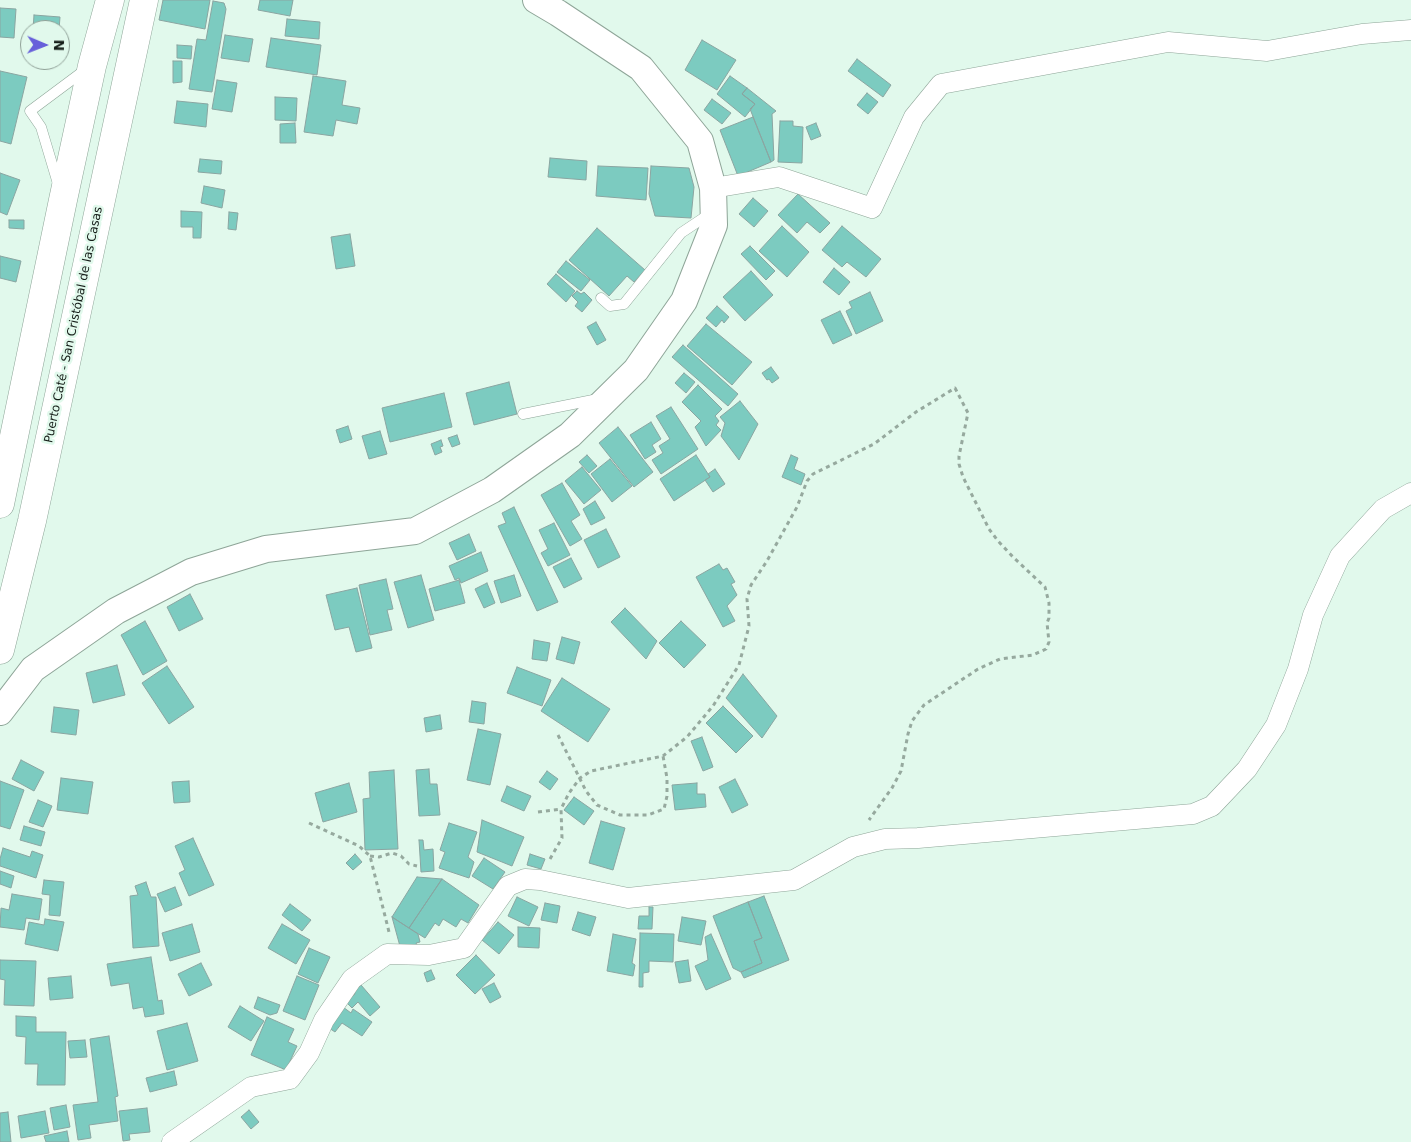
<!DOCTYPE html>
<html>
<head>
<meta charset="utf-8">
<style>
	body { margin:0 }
	#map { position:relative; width:1411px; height:1142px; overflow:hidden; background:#e1f9ec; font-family:"DejaVu Sans",sans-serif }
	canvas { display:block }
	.north { position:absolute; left:20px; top:20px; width:50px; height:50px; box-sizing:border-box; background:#e1f9ec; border:1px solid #90a198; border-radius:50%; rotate:91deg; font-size:14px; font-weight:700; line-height:20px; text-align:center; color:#161e19 }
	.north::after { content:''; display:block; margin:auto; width:18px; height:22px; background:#6760da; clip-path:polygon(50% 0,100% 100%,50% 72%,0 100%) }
</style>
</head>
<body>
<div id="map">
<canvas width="1411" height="1142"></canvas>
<div class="north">N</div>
</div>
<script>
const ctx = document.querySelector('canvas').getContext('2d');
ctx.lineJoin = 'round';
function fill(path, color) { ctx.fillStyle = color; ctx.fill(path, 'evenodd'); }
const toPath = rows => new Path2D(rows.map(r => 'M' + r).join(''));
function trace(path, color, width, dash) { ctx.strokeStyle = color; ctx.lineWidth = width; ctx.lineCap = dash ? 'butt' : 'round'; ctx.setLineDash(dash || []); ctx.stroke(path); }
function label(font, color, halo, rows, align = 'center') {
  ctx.font = font + ' "DejaVu Sans",sans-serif'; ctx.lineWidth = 5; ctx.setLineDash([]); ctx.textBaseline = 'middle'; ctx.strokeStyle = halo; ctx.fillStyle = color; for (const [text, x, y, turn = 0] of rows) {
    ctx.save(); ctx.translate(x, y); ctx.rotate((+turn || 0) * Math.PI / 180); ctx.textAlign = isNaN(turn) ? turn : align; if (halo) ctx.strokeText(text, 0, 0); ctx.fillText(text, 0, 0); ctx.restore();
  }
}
const building = toPath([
	[163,0,210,0,205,29,159,20,163,0],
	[260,0,293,0,290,16,258,10,260,0],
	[213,1,224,3,226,9,212,92,189,89,197,39,206,40,213,1],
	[0,8,16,9,14,38,0,37,0,8],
	[34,15,60,17,59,30,33,30,34,15],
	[287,19,320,22,319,39,285,36,287,19],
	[225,35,253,39,249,62,221,58,225,35],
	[271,38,321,45,317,75,266,67,271,38],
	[702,40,736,60,717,90,685,70,702,40],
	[177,45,192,46,191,59,177,58,177,45],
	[857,59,891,85,883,97,848,71,857,59],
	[173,61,182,61,182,82,173,83,173,61],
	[0,71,27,77,11,144,0,141,0,71],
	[313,76,346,81,342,105,360,108,357,124,336,120,333,136,304,132,313,76],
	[730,76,747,88,742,94,755,104,745,117,717,94,730,76],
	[217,80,237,83,232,112,212,109,217,80],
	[747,88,776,111,772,114,774,160,771,162,750,109,755,104,742,94,747,88],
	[867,93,878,102,868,114,857,105,867,93],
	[275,97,297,98,296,121,275,120,275,97],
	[712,99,731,113,722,124,704,110,712,99],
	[177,101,208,104,206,127,174,123,177,101],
	[753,117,771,162,738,176,720,130,753,117],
	[780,121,793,121,793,126,803,127,802,163,778,162,780,121],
	[295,123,296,143,280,143,280,124,295,123],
	[816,123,821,136,811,140,806,127,816,123],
	[550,158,587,161,586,180,548,177,550,158],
	[200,159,222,161,221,174,198,172,200,159],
	[598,166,648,168,646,200,596,196,598,166],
	[651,166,689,168,694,187,691,218,655,216,649,194,651,166],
	[0,173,20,180,7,215,0,212,0,173],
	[204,186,225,190,222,208,201,203,204,186],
	[798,194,830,223,820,233,807,222,797,233,778,215,798,194],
	[753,198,768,211,754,227,739,214,753,198],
	[181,211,202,212,201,238,193,238,193,227,181,227,181,211],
	[229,212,238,213,236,230,228,229,229,212],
	[9,220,24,220,24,229,9,228,9,220],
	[782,226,809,252,787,277,759,251,782,226],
	[842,226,881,259,866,277,847,262,842,267,822,250,842,226],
	[597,228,645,270,634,282,627,276,609,296,569,260,597,228],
	[350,234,355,266,336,269,331,237,350,234],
	[750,246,775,271,766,280,741,254,750,246],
	[0,256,21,261,16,282,0,278,0,256],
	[566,261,590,280,581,291,557,272,566,261],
	[834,268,850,282,839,295,823,282,834,268],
	[751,271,773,295,745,321,723,297,751,271],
	[556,274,575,291,566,302,547,284,556,274],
	[577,291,581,294,584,292,592,300,582,312,575,306,578,302,572,296,577,291],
	[870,292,883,321,856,334,846,311,852,308,849,302,870,292],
	[717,306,729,317,724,323,722,320,716,327,706,318,717,306],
	[840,311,852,335,833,344,821,320,840,311],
	[596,322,606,340,597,345,587,327,596,322],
	[706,324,752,362,732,385,687,346,706,324],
	[683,345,738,394,728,406,672,357,683,345],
	[771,367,779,378,772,383,769,379,767,380,762,373,771,367],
	[684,373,695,382,686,393,675,383,684,373],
	[509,382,517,414,474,425,466,393,509,382],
	[698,385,722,409,715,416,719,421,716,425,721,430,706,446,695,427,701,421,682,402,698,385],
	[444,393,452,427,390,442,382,408,444,393],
	[740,401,758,424,739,460,721,436,725,423,720,417,740,401],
	[671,407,698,449,661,474,652,460,663,453,659,446,670,439,656,416,671,407],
	[651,422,661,439,652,445,656,452,645,459,630,435,651,422],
	[348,426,352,439,340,443,336,430,348,426],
	[618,427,653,472,634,487,599,443,618,427],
	[380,431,387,454,369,459,362,436,380,431],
	[457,435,460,444,452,447,448,438,457,435],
	[441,440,443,446,440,447,442,452,435,455,431,444,441,440],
	[587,455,597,466,589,473,579,462,587,455],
	[696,455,710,477,674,501,660,479,696,455],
	[791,455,798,458,794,469,805,474,801,485,782,477,791,455],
	[610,459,632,486,612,502,591,474,610,459],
	[582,467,601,490,584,504,565,481,582,467],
	[715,469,725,484,713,492,705,480,710,477,708,474,715,469],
	[562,483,580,515,571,521,582,539,570,546,541,495,562,483],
	[595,501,605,518,591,525,583,509,595,501],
	[514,507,558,602,537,611,498,526,506,523,502,513,514,507],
	[554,523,570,555,548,566,541,553,548,549,539,530,554,523],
	[606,529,620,557,598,568,584,540,606,529],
	[469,534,476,551,457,560,449,543,469,534],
	[481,552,488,571,461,583,459,578,455,580,449,566,481,552],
	[571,558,582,579,564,588,553,567,571,558],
	[719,564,723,570,727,568,735,582,731,584,737,595,727,606,735,621,723,627,696,577,719,564],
	[421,575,434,620,408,628,394,582,421,575],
	[514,575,521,596,501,603,494,581,514,575],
	[386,579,393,609,387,610,392,630,370,635,359,585,386,579],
	[459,580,465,603,435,611,429,589,459,580],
	[487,583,495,603,484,608,475,589,487,583],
	[357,588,372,648,356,652,349,627,335,630,326,595,357,588],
	[190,594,203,619,179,631,167,607,190,594],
	[625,608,657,641,646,659,611,622,625,608],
	[145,621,167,661,143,675,121,635,145,621],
	[681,621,706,645,684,668,659,643,681,621],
	[562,637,580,642,574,664,556,659,562,637],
	[534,640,550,643,547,661,532,659,534,640],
	[117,665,125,695,93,703,86,673,117,665],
	[167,666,194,707,169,724,142,683,167,666],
	[517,667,551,680,542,706,507,693,517,667],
	[743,674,777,716,762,738,726,698,743,674],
	[562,678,610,709,588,742,541,711,562,678],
	[472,701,486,703,484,724,469,722,472,701],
	[723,706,753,736,736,753,706,723,723,706],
	[54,707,79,710,76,735,51,732,54,707],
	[440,715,442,729,426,732,424,718,440,715],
	[478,729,501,734,490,785,467,780,478,729],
	[702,737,713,767,703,771,691,741,702,737],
	[21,760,44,772,34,791,12,779,21,760],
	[429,769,430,784,437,784,440,815,419,816,416,770,429,769],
	[394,770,398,849,365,850,363,799,370,798,369,772,394,770],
	[547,771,558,779,550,790,539,782,547,771],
	[61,778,93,782,88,814,57,810,61,778],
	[735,779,748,805,732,813,719,787,735,779],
	[0,781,24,790,10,829,0,826,0,781],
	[189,781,190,802,174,803,172,782,189,781],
	[349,783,357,812,323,822,315,793,349,783],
	[697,783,697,794,705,794,706,807,675,810,672,785,697,783],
	[507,786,531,796,524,811,501,801,507,786],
	[574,797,594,811,584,825,564,810,574,797],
	[38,800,52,806,43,827,29,822,38,800],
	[482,820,524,837,512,866,477,852,482,820],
	[601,821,625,828,613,870,589,863,601,821],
	[449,823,477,832,468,857,474,862,469,878,439,868,445,852,440,850,449,823],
	[24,826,45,832,41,846,20,840,24,826],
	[193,838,214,885,189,896,179,873,185,870,175,846,193,838],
	[419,840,423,840,424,850,433,849,434,871,421,872,419,840],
	[3,848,30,857,32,851,43,855,36,878,0,866,0,859,3,848],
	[355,854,362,862,353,870,346,863,355,854],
	[530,854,545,859,541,869,527,865,530,854],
	[484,858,505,872,493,889,472,876,484,858],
	[0,871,14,876,11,888,0,884,0,871],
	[417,877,442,879,409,928,392,917,417,877],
	[442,879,479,905,468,923,461,919,456,927,443,919,439,926,435,923,425,938,409,928,442,879],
	[44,880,64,882,60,916,49,915,50,895,42,894,44,880],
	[146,882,151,897,156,897,159,946,133,948,130,896,138,895,135,886,146,882],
	[175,887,182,905,165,912,157,894,175,887],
	[12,894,42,899,39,920,26,918,24,930,0,927,1,908,9,910,12,894],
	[764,896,789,960,744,978,741,972,762,963,754,941,762,938,748,902,764,896],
	[517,897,538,907,529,926,508,916,517,897],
	[748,902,762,938,754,941,762,963,741,972,733,968,713,916,748,902],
	[545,903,560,906,557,923,541,920,545,903],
	[290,904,311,920,302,931,282,915,290,904],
	[649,907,653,907,652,929,638,929,639,916,649,916,649,907],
	[578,912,596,917,590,936,572,930,578,912],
	[392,917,418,934,420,942,416,943,417,945,401,950,392,917],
	[682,917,706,921,701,945,678,941,682,917],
	[45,919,64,922,58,951,25,944,29,922,44,925,45,919],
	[498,922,514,935,499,954,482,940,498,922],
	[192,924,200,952,170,961,162,933,192,924],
	[282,924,310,940,296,964,268,948,282,924],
	[518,927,540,928,539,948,518,947,518,927],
	[640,933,674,934,673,962,649,961,649,972,643,973,643,987,639,987,640,933],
	[613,934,636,939,632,963,635,965,633,976,607,971,613,934],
	[711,934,731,979,706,990,695,966,708,960,705,937,711,934],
	[309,948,330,957,318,983,298,974,309,948],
	[476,955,495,975,475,994,456,975,476,955],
	[151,957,158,1001,162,1000,164,1014,145,1017,143,1007,133,1009,129,983,111,986,107,964,151,957],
	[0,960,36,961,34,1006,4,1005,5,980,0,979,0,960],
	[688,960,691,981,679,983,675,962,688,960],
	[201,963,212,985,189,996,178,974,201,963],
	[431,970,435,979,427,982,424,973,431,970],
	[71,976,73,998,50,1000,48,978,71,976],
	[297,976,319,985,305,1020,283,1011,297,976],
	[494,983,501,997,490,1003,482,989,494,983],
	[361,985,380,1007,370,1016,358,1002,352,1008,346,1002,355,994,354,991,361,985],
	[258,997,280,1005,277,1013,270,1015,254,1008,258,997],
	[240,1006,264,1021,251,1041,228,1027,240,1006],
	[343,1007,351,1013,353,1009,372,1022,362,1036,342,1023,335,1032,329,1028,343,1007],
	[16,1016,36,1017,36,1032,66,1032,65,1085,37,1085,38,1064,25,1064,26,1037,16,1036,16,1016],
	[267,1017,294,1029,288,1042,297,1046,286,1070,251,1055,267,1017],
	[187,1023,198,1061,167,1070,157,1031,187,1023],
	[109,1036,118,1096,115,1097,118,1121,89,1125,91,1138,78,1140,73,1105,98,1102,90,1039,109,1036],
	[85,1040,87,1057,70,1058,68,1041,85,1040],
	[174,1071,177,1085,150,1092,146,1078,174,1071],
	[66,1105,70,1127,54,1130,50,1108,66,1105],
	[147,1108,150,1132,129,1134,130,1140,123,1141,119,1111,147,1108],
	[249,1110,259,1122,251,1129,241,1117,249,1110],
	[45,1111,49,1133,21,1138,18,1116,45,1111],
	[8,1112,11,1142,0,1142,0,1113,8,1112],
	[67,1131,69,1142,46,1142,44,1136,67,1131]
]);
fill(building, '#7ccbc0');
trace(building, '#8aa5a1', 1);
const service = toPath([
	[59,187,41,127,30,111,85,70],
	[601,298,610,306,624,304,681,233,711,213],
	[523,414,598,399]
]);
const minor = toPath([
	[713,188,779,177,872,208,914,117,941,84,1168,42,1267,51,1362,34,1411,30],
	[172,1142,251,1087,290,1079,309,1053,324,1020,352,979,387,954,429,955,464,948,508,886,525,879,540,880,628,898,794,880,853,847,885,839,918,838,1193,814,1212,806,1247,769,1276,725,1298,669,1313,615,1340,556,1383,509,1411,493]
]);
const tertiary = toPath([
	[0,712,33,669,116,611,191,572,266,549,415,531,492,490,570,435,636,370,684,301,714,225,713,188,700,141,641,68,558,13,536,0]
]);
const secondary = toPath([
	[0,504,63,200,92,66,110,0],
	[0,650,32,521,144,0]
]);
trace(service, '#8ea598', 11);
trace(minor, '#8ea598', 21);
trace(tertiary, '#8ea598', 28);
trace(secondary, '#8ea598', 29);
trace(toPath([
	[558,735,586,791,597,805,620,815,648,815,664,809,667,796,667,778,663,756],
	[538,812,561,809],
	[309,823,359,846,370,856,389,932],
	[370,856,379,857,392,853,401,856,409,864,417,866],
	[550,859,562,838,561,809,569,793,580,778,591,771,663,756,687,737,713,706,739,665,749,626,747,599,751,585,767,561,797,507,807,481,813,474,874,444,916,412,955,388,968,413,959,456,959,464,963,477,989,529,998,541,1014,558,1045,587,1049,603,1049,618,1047,623,1049,642,1046,649,1033,655,1000,659,978,669,924,705,912,721,908,734,901,771,892,788,869,820]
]), '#96a99e', 3, [4, 4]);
trace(service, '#fff', 10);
trace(minor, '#fff', 20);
trace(tertiary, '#fff', 26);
trace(secondary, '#fff', 28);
label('12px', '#161e19', '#e1f9ec', [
	["Puerto Caté - San Cristóbal de las Casas",74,325,-78]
]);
</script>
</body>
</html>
